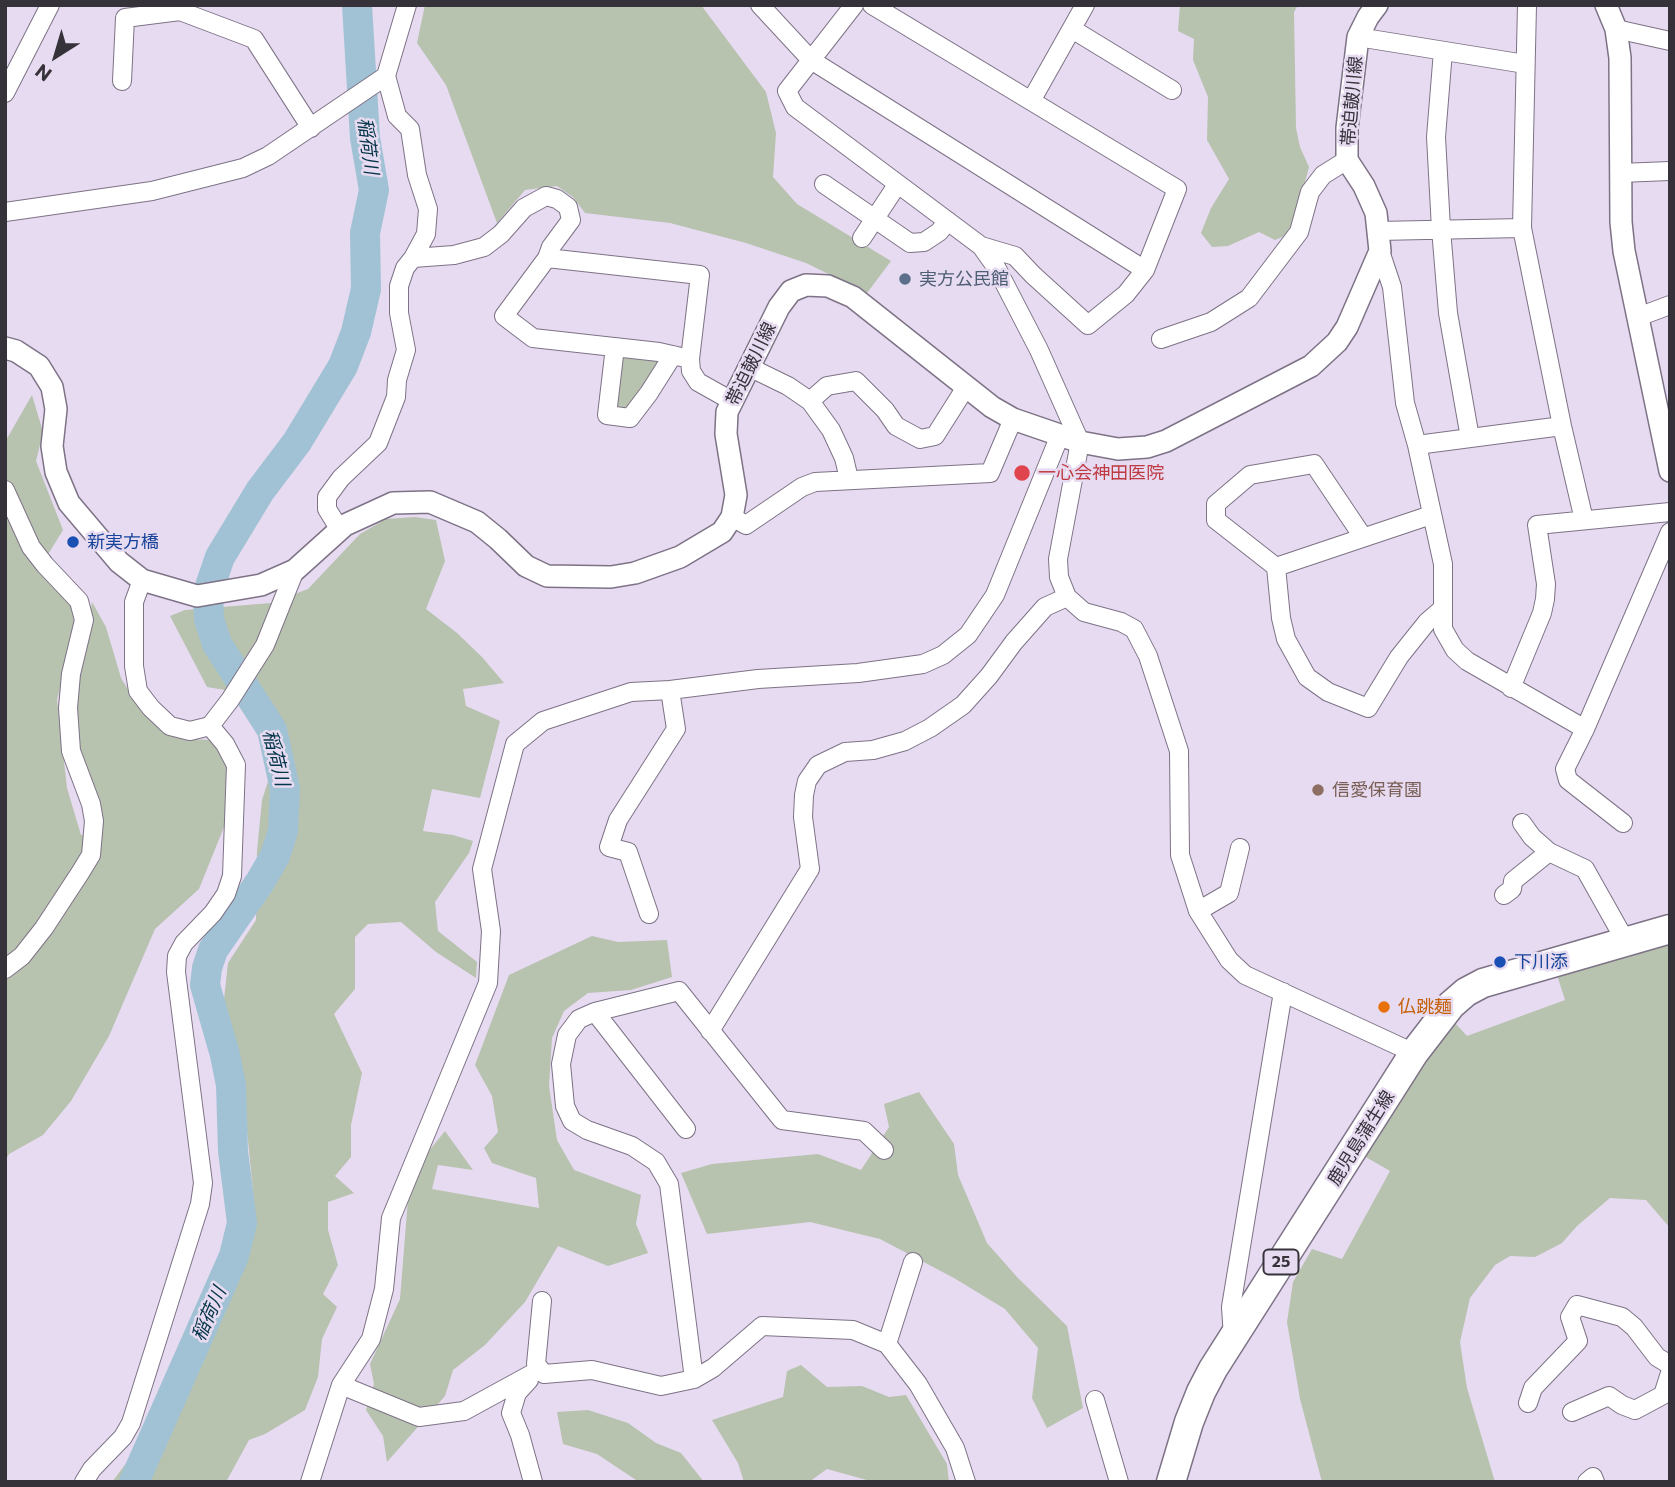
<!DOCTYPE html>
<html>
<head>
<meta charset="utf-8">
<style>
	body { margin:0 }
	#map { position:relative; width:1675px; height:1487px; overflow:hidden; background:#e7dbf1; font-family:Commissioner,sans-serif }
	canvas { display:block }
	.frame { position:absolute; inset:0; border:7px solid #36323a; pointer-events:none }
	.north { position:absolute; left:21px; top:21px; width:70px; height:70px; -webkit-text-stroke:5px #e7dbf1; paint-order:stroke; rotate:217deg; font-size:19px; font-weight:700; line-height:28px; text-align:center; color:#36323a }
	.north::after { content:''; display:block; margin:auto; width:24px; height:32px; background:#36323a; clip-path:polygon(50% 0,100% 100%,50% 72%,0 100%) }
</style>
</head>
<body>
<div id="map">
<canvas width="1675" height="1487"></canvas>
<div class="frame"></div>
<div class="north">N</div>
</div>
<script>
const ctx = document.querySelector('canvas').getContext('2d');
ctx.lineJoin = 'round';
function fill(path, color) { ctx.fillStyle = color; ctx.fill(path, 'evenodd'); }
const toPath = rows => new Path2D(rows.map(r => 'M' + r).join(''));
function trace(path, color, width, dash) { ctx.strokeStyle = color; ctx.lineWidth = width; ctx.lineCap = dash ? 'butt' : 'round'; ctx.setLineDash(dash || []); ctx.stroke(path); }
function label(font, color, halo, rows, align = 'center') {
  ctx.font = font + ' Commissioner,"Noto Sans JP",sans-serif'; ctx.lineWidth = 5; ctx.setLineDash([]); ctx.textBaseline = 'middle'; ctx.strokeStyle = halo; ctx.fillStyle = color; for (const [text, x, y, turn = 0] of rows) {
    ctx.save(); ctx.translate(x, y); ctx.rotate((+turn || 0) * Math.PI / 180); ctx.textAlign = isNaN(turn) ? turn : align; if (halo) ctx.strokeText(text, 0, 0); ctx.fillText(text, 0, 0); ctx.restore();
  }
}
fill(toPath([
	[425,5,701,5,766,92,776,133,773,177,797,204,891,261,867,293,806,263,746,243,670,223,585,213,573,197,557,186,525,190,497,223,446,85,417,43],
	[1180,5,1298,5,1294,12,1296,128,1300,147,1309,167,1296,216,1287,235,1275,240,1259,232,1228,246,1212,247,1201,233,1211,208,1229,179,1207,140,1208,97,1193,60,1194,39,1178,31],
	[623,355,656,358,658,368,626,411,618,410,614,405,619,361],
	[32,395,43,432,36,461,63,530,47,556,77,617,57,700,67,788,81,835,95,834,76,742,79,676,88,632,92,602,106,627,121,678,142,712,168,733,189,739,213,740,225,760,231,785,228,817,199,889,155,929,109,1036,71,1101,43,1135,9,1154,5,1161,5,442],
	[415,517,436,520,445,561,426,609,457,633,482,657,504,683,463,689,466,706,500,721,480,798,432,789,423,831,453,835,473,841,469,853,435,902,438,931,477,962,476,978,436,952,401,922,368,924,355,937,355,989,334,1014,362,1073,351,1125,351,1157,335,1176,354,1193,328,1202,328,1230,338,1265,323,1294,337,1307,322,1339,318,1377,305,1410,265,1434,249,1440,226,1482,112,1482,133,1454,221,1312,255,1211,241,1070,224,999,228,963,256,920,257,851,262,800,274,763,257,715,242,700,225,690,207,687,170,616,185,610,271,603,308,589,360,534,386,519],
	[592,936,618,942,667,940,672,977,631,990,588,993,564,1011,552,1038,549,1086,557,1140,574,1170,641,1195,636,1224,648,1253,608,1266,558,1246,525,1302,485,1345,453,1370,445,1396,387,1462,383,1436,366,1410,374,1384,370,1364,400,1299,408,1199,428,1152,445,1131,473,1170,438,1165,432,1189,539,1208,536,1178,492,1163,484,1148,498,1132,492,1096,475,1065,509,975],
	[1670,943,1670,1228,1646,1200,1610,1198,1577,1226,1562,1243,1535,1257,1510,1256,1495,1265,1470,1298,1460,1342,1467,1388,1495,1482,1322,1482,1300,1399,1287,1322,1293,1282,1312,1249,1342,1259,1390,1171,1364,1156,1424,1060,1454,1022,1467,1036,1565,1000,1557,975],
	[919,1092,954,1144,958,1175,987,1243,1017,1277,1067,1326,1083,1408,1047,1428,1032,1398,1038,1348,1005,1309,954,1278,880,1239,810,1222,707,1234,681,1173,712,1164,818,1154,861,1170,889,1127,884,1104],
	[801,1365,827,1387,862,1386,889,1397,906,1395,947,1464,949,1482,874,1482,827,1469,809,1482,744,1482,738,1463,712,1420,783,1397,787,1371],
	[588,1410,628,1423,656,1443,681,1453,704,1482,639,1482,597,1454,563,1444,557,1412]
]), '#b7c2af');
trace(toPath([
	[134,1482,234,1256,242,1223,233,1151,231,1085,225,1055,205,985,207,968,213,950,260,882,275,856,283,831,285,789,272,730,217,644,209,619,208,592,220,557,260,491,297,442,343,366,356,332,366,289,365,233,374,190,365,138,357,5]
]), '#a1c2d4', 30);
const minor = toPath([
	[760,5,811,60,1145,270],
	[854,5,787,91,795,107,981,246,996,267,1039,350,1080,442,1058,559,1059,577,1067,597,1084,612,1121,622,1134,629,1148,656,1179,751,1180,855,1198,911,1229,960,1245,975,1414,1053],
	[872,5,1177,189,1145,270,1126,294,1088,325,1033,275,1015,256,981,246],
	[1527,5,1522,228,1562,426,1584,520],
	[1072,29,1172,90],
	[1616,29,1670,41],
	[1358,37,1525,64],
	[1443,51,1436,137,1441,229,1448,313,1470,438],
	[122,81,125,18,180,11,254,39,311,128],
	[5,93,50,5],
	[1031,101,1085,5],
	[1620,173,1670,171],
	[824,184,910,243,924,242,939,232,948,221],
	[5,212,152,191,243,168,268,156,386,76,407,5],
	[1378,231,1522,228],
	[862,238,897,185],
	[1380,251,1392,287,1405,403,1417,445,1443,564,1443,629,1455,650,1467,661,1585,729],
	[413,258,454,255,484,247,501,234,524,208,546,196,557,199,568,207,571,220,551,247,547,258],
	[1638,317,1670,305],
	[1161,339,1211,322,1249,298,1299,232,1310,192,1323,175,1347,160],
	[615,347,607,415,630,418,649,393,673,355],
	[690,359,659,352,533,338,504,316,547,258,700,275,690,359,691,371,698,382,732,401],
	[749,367,788,386,810,401,831,430,844,458,849,479],
	[810,401,827,386,856,381,885,410,896,426,920,439,935,436,966,387],
	[1417,445,1562,426],
	[5,490,31,547,45,565,79,601,84,620,71,674,68,708,71,751,91,804,94,821,91,855,80,873,44,928,22,956,5,969],
	[1431,515,1276,567,1281,618,1286,639,1307,677,1328,692,1368,708,1399,657,1427,622,1442,609],
	[732,517,746,525,802,487,815,482,990,473,1013,419],
	[340,530,327,509,327,497,341,478,378,443,396,397,397,380,406,350,399,313,399,286,405,268,413,258,426,234,428,209,417,175,410,129,397,116,386,76],
	[1276,567,1216,520,1216,504,1250,475,1314,464,1363,537],
	[142,580,134,602,134,666,138,691,151,708,170,726,190,731,210,726,230,700,265,645,295,570],
	[1511,688,1542,613,1545,599,1546,584,1537,525,1670,512],
	[1522,823,1532,837,1549,852,1585,869,1626,942],
	[1623,823,1568,780,1565,769,1585,729,1670,532],
	[1504,895,1512,889,1513,881,1549,852],
	[1198,911,1229,893,1240,848],
	[649,914,628,852,609,847,618,820,676,729,670,690],
	[595,1012,686,1129],
	[710,1031,810,869,803,817,804,795,807,781,818,765,845,752,873,750,905,741,930,728,963,705,989,676,1014,642,1045,607,1067,597],
	[542,1301,536,1364,544,1374,592,1370,661,1386,694,1379,713,1368,762,1326,853,1330,887,1344,918,1384,955,1448,966,1482],
	[1233,1337,1231,1307,1283,992],
	[887,1344,913,1262],
	[694,1379,669,1184,656,1162,632,1146,587,1130,572,1121,565,1106,561,1064,567,1035,579,1019,595,1012,679,991,782,1120,864,1131,884,1150],
	[529,1380,517,1393,511,1413,520,1435,533,1482],
	[341,1385,419,1417,464,1411,539,1370],
	[1095,1400,1119,1482],
	[1528,1403,1533,1388,1578,1341,1570,1317,1577,1305,1622,1317,1634,1327,1657,1357,1670,1365],
	[1572,1412,1609,1396,1622,1405,1635,1410,1663,1395,1670,1373],
	[84,1482,92,1469,123,1437,131,1423,200,1204,203,1183,176,972,177,956,184,943,213,913,226,894,232,876,236,765,225,744,210,726],
	[310,1482,341,1385,371,1339,384,1289,391,1218,488,983,491,931,482,869,515,744,543,721,631,692,670,690,758,679,858,673,923,664,943,655,968,635,995,595,1060,435],
	[1587,1482,1593,1477,1595,1482]
]);
const tertiary = toPath([
	[1606,5,1616,29,1620,58,1621,222,1624,251,1670,471],
	[5,348,16,351,39,366,52,387,56,409,52,446,56,472,69,503,119,562,142,580,197,596,261,585,295,570,345,525,393,503,430,502,477,522,498,539,526,566,547,576,611,577,635,573,680,557,722,532,732,517,736,495,726,434,727,412,779,307,791,291,806,285,828,286,853,297,992,407,1013,419,1080,442,1118,449,1147,447,1166,441,1311,366,1337,342,1347,327,1380,251,1376,213,1364,186,1347,160,1347,128,1358,37,1368,17,1377,5]
]);
const primary = toPath([
	[1171,1482,1189,1422,1201,1392,1213,1369,1414,1053,1451,1005,1466,992,1483,983,1670,929]
]);
trace(minor, '#7d7286', 20);
trace(tertiary, '#7d7286', 24);
trace(primary, '#7d7286', 31);
trace(minor, '#fff', 18);
trace(tertiary, '#fff', 21);
trace(primary, '#fff', 28);
for (const [x, y, r, color] of [
	[905,279,7,"#5c6f8a"],
	[1022,473,9,"#e0444e"],
	[73,542,7,"#1a4fb4"],
	[1318,790,7,"#8d6e63"],
	[1500,962,7,"#1a4fb4"],
	[1384,1007,7,"#e8710a"]
]) { const dot = new Path2D(); dot.arc(x, y, r, 0, 2 * Math.PI); ctx.fillStyle = color; ctx.fill(dot); trace(dot, '#e7dbf1', 2.5); }
for (const [x, y, w] of [
	[1281,1262,35]
]) { const box = new Path2D(); box.roundRect(x - w / 2, y - 12.5, w, 25, 5); ctx.fillStyle = '#e7dbf1'; ctx.fill(box); trace(box, '#36323a', 2); }
label('bold 16px', '#36323a', null, [
	["25",1281,1262]
]);
label('18px', '#36323a', '#e7dbf1', [
	["帯迫皷川線",1352,101,-85],
	["帯迫皷川線",751,364,-64],
	["鹿児島蒲生線",1361,1138,-58]
]);
label('18px', '#4e5e75', '#e7dbf1', [
	["実方公民館",919,279]
], 'left');
label('18px', '#be3a42', '#e7dbf1', [
	["一心会神田医院",1038,473]
], 'left');
label('18px', '#164399', '#e7dbf1', [
	["新実方橋",87,542],
	["下川添",1514,962]
], 'left');
label('18px', '#785e54', '#e7dbf1', [
	["信愛保育園",1332,790]
], 'left');
label('18px', '#c56008', '#e7dbf1', [
	["仏跳麺",1398,1007]
], 'left');
label('italic 19px', '#033447', '#e7dbf1', [
	["稲荷川",368,146,83],
	["稲荷川",276,758,76],
	["稲荷川",209,1314,-66]
]);
</script>
</body>
</html>
